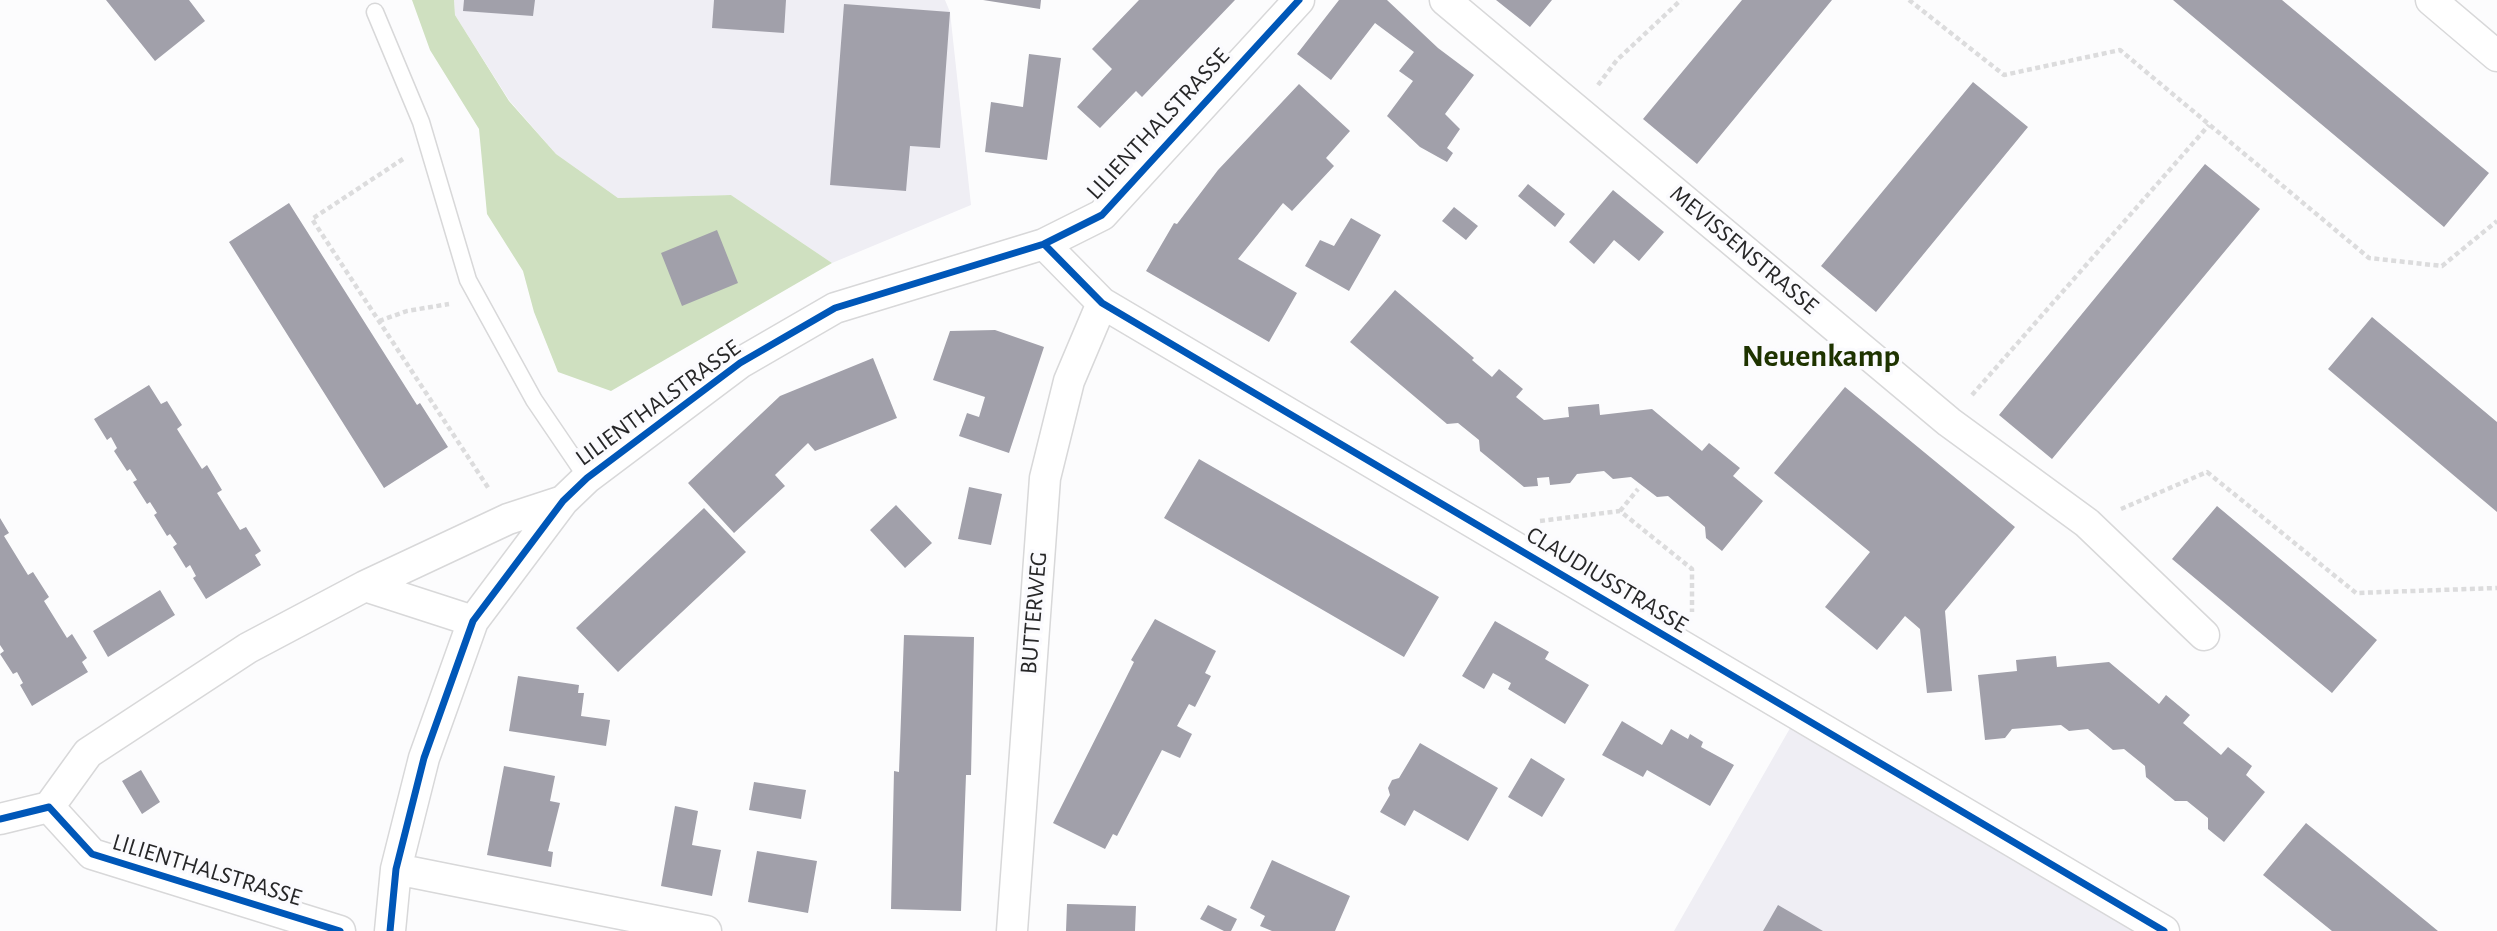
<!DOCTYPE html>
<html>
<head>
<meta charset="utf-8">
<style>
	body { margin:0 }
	canvas { display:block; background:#fcfcfd }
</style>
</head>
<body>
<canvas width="2497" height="931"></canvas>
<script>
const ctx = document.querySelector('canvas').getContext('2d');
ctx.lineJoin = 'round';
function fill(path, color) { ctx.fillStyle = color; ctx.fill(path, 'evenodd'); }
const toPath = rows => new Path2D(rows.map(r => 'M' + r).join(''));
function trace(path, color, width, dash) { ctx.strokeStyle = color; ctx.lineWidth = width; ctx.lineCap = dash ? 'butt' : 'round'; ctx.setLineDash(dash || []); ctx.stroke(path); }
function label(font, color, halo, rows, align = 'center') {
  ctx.font = font + ' "Alegreya Sans",sans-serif'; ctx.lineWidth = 7; ctx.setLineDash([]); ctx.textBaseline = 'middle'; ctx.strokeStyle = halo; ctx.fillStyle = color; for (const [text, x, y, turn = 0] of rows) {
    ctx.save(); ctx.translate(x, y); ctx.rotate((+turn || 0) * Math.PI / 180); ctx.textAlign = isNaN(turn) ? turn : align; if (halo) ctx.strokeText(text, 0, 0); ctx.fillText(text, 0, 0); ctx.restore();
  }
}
fill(toPath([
	[454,0,945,0,950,12,971,205,832,263,731,195,618,198,556,154,509,100,455,15],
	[1797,716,2144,931,1674,931]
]), '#efeef4');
fill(toPath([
	[412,0,454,0,455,15,509,101,556,154,618,198,731,195,832,263,611,391,558,372,534,312,523,271,487,214,479,129,430,50]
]), '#cfe0c0');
fill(toPath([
	[106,0,189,0,205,21,155,61],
	[464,0,535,0,533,16,463,11],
	[714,0,786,0,784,33,712,28],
	[983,0,1041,0,1040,9],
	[1139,0,1235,0,1142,97,1136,91,1100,128,1077,107,1112,69,1092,49],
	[1339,0,1387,0,1438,48,1474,75,1445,114,1460,129,1447,148,1453,153,1447,162,1420,147,1387,116,1413,81,1399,71,1414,52,1375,23,1331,80,1297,54],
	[1496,0,1552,0,1530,27],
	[1742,0,1832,0,1697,164,1643,119],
	[2173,0,2282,0,2489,173,2444,227],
	[844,4,950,12,940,148,910,146,906,191,830,185],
	[1029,54,1061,58,1047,160,985,152,991,102,1023,107],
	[1973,82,2028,127,1876,312,1821,266],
	[1299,84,1350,131,1326,158,1334,166,1292,211,1283,203,1238,259,1297,293,1269,342,1146,271,1174,223,1177,224,1218,170],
	[2205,164,2260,209,2052,459,1999,415],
	[1528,184,1565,214,1555,227,1518,196],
	[1613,190,1664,232,1639,261,1614,240,1594,264,1569,242],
	[289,203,417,405,420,403,448,447,384,488,229,242],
	[1454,207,1478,226,1466,240,1442,221],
	[1351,218,1381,235,1349,291,1305,266,1320,240,1334,246],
	[717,230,738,283,682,306,661,253],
	[1395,290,1474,358,1472,360,1492,377,1499,369,1523,389,1516,397,1544,420,1569,417,1568,407,1599,404,1600,415,1652,409,1702,451,1709,443,1740,468,1733,476,1763,501,1722,551,1706,538,1705,527,1668,496,1657,497,1631,477,1613,479,1604,471,1577,474,1570,483,1550,485,1549,477,1537,478,1538,486,1524,487,1480,451,1479,440,1458,423,1447,424,1350,342],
	[2372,317,2497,422,2497,512,2328,369],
	[995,330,1044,347,1009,453,959,436,967,413,979,417,985,397,933,380,950,331],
	[873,358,897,418,815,451,808,443,775,475,785,486,734,533,688,483,780,396],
	[149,385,161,404,167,401,182,425,177,429,202,469,207,465,222,490,217,493,240,530,246,527,261,551,255,555,261,565,206,599,193,578,196,576,190,565,186,568,173,547,177,544,170,534,167,536,154,515,157,513,150,502,147,504,133,482,137,480,130,469,127,471,114,451,117,448,111,437,107,440,94,419],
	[1845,387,2015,527,1945,611,1952,691,1927,693,1920,629,1905,616,1877,650,1825,607,1870,552,1774,473],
	[1199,459,1439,597,1404,657,1164,518],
	[969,487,1002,494,991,545,958,539],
	[896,505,932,543,905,568,870,530],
	[2217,506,2377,640,2332,693,2172,559],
	[704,508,746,552,618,672,576,628],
	[0,518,9,533,4,536,28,575,33,572,49,597,44,601,67,638,72,634,87,658,82,662,88,672,32,706,20,685,23,683,17,672,13,674,0,654,4,651,0,645],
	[160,590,175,615,108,657,93,631],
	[1155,619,1216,651,1205,673,1211,676,1195,707,1189,704,1177,726,1192,734,1180,758,1162,750,1117,836,1113,834,1105,849,1053,823,1134,662,1131,660],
	[1495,621,1549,652,1545,659,1589,685,1565,724,1508,689,1511,683,1493,673,1484,689,1462,676],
	[904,635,974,637,971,775,966,775,961,911,891,909,894,771,899,772],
	[2056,656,2057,667,2109,662,2159,704,2166,695,2190,715,2183,723,2221,755,2228,747,2252,766,2246,775,2265,792,2224,842,2208,829,2208,818,2187,801,2175,801,2146,777,2145,766,2124,749,2113,750,2088,729,2069,731,2061,725,2012,729,2005,738,1985,740,1978,675,2017,671,2016,660],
	[518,676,579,685,578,693,584,693,581,716,610,720,606,746,509,731],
	[1622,721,1662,745,1671,729,1688,739,1690,734,1703,742,1701,747,1734,765,1710,806,1647,770,1643,777,1602,755],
	[1420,743,1498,788,1468,841,1414,810,1405,826,1380,812,1390,795,1388,788,1392,780,1399,778],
	[1531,758,1565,779,1542,817,1508,797],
	[504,766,555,776,550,801,560,803,548,851,553,852,551,867,487,855],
	[141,770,160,802,142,814,122,781],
	[754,782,806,790,801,819,749,810],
	[675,806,698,811,692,845,721,850,712,896,661,886],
	[2306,823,2387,889,2438,931,2332,931,2263,875],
	[757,851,817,861,808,913,748,902],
	[1272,860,1350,896,1335,931,1272,931,1260,926,1265,916,1250,908],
	[1067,904,1136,906,1135,931,1066,931],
	[1208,905,1237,919,1231,931,1224,931,1200,919],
	[1778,905,1823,931,1763,931]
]), '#a1a0aa');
const service = toPath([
	[375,12,421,122,468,280,534,400,587,478]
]);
const minor = toPath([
	[1445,0,1949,422,2087,523,2204,635],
	[2431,0,2497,56],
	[1044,244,1102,303,2164,931],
	[365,586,473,621],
	[49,807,92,854,340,931],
	[0,819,49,807,88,753,248,648,365,586,508,519,563,501],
	[396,869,706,931],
	[390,931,396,869,424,758,473,621,563,501,587,478,740,363,835,308,1044,244,1102,215,1299,0],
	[1012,931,1045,478,1069,381,1102,303]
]);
trace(service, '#d8d8d9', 19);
trace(minor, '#d8d8d9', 33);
trace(toPath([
	[1909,0,2004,75,2120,50,2369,258,2442,266,2497,221],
	[1598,85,1617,60,1681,0],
	[403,159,312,219,489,489],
	[379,321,407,311,449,304],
	[1972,395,2209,125],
	[2121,509,2207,472,2356,593,2497,588],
	[1620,511,1638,489],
	[1540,521,1620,511,1692,569,1692,612]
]), '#dcdcdd', 4.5, [5, 3.5]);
trace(service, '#fff', 16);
trace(minor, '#fff', 30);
trace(toPath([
	[1044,244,1102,303,2164,931],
	[0,819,49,807,92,854,340,931],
	[390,931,396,869,424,758,473,621,563,501,587,478,740,363,835,308,1044,244,1102,215,1299,0]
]), '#0057b8', 7);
label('24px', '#272728', '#fbfbfe', [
	["LILIENTHALSTRASSE",1158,124,-47],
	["MEVISSENSTRASSE",1744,250,40],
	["LILIENTHALSTRASSE",658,403,-36],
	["CLAUDIUSSTRASSE",1607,580,31],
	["BUTTERWEG",1034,613,-85],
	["LILIENTHALSTRASSE",207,870,17]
]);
label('bold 32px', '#1e3300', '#fbfbfe', [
	["Neuenkamp",1821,356]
]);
</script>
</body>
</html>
